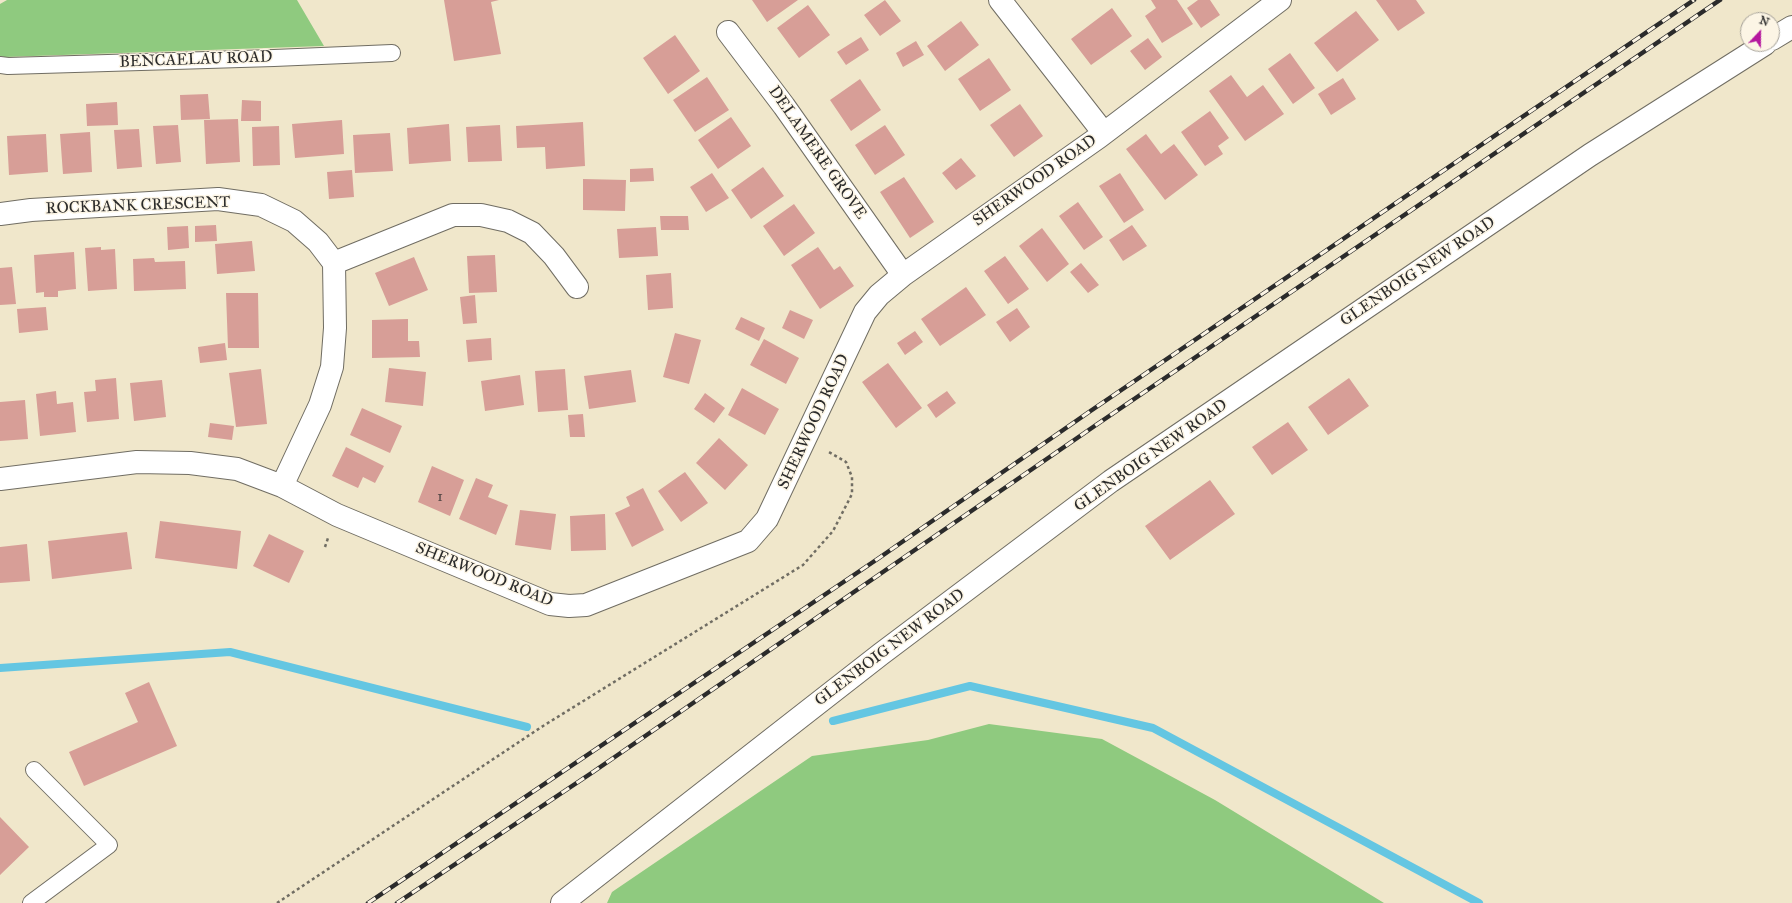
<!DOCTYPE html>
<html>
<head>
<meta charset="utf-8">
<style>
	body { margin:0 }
	#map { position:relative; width:1792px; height:903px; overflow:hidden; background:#f0e7cb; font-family:"IM FELL Great Primer",serif }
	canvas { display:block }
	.north { position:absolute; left:1740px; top:12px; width:40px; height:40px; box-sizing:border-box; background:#fcf5e5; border:1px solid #a8a49b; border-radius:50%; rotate:22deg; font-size:11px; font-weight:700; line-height:16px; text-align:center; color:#2b2b2b }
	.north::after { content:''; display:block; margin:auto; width:14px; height:18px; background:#b5179e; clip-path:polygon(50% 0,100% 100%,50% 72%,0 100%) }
</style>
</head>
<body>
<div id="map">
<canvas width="1792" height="903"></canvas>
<div class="north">N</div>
</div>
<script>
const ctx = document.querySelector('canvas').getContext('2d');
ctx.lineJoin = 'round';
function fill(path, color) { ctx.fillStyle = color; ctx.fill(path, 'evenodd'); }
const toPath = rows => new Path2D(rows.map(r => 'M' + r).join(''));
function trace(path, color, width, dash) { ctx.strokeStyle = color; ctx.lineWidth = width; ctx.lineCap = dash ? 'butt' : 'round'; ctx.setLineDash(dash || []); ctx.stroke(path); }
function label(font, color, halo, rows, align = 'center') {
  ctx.font = font + ' "IM FELL Great Primer",serif'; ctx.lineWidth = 3; ctx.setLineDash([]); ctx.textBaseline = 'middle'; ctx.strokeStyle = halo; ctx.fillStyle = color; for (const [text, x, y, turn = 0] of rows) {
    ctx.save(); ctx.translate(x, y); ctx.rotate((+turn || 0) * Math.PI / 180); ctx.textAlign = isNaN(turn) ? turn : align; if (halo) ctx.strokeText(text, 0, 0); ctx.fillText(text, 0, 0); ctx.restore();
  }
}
fill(toPath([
	[7,0,297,0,324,46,4,57,0,56,0,4],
	[989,724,1102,739,1215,800,1384,903,607,903,612,892,812,756,928,740]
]), '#8fca7f');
trace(toPath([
	[0,668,230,652,527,727],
	[833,721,970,686,1153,728,1479,903]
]), '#64c6e2', 8);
fill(toPath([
	[444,0,499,0,491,2,501,54,454,61],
	[752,0,798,0,767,22],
	[885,0,901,21,880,36,864,15],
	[1151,0,1177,0,1193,24,1162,43,1145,16,1156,8],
	[1198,0,1210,0,1220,15,1201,28,1187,8],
	[1376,0,1416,0,1425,13,1398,31],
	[808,5,830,35,799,58,777,28],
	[1112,8,1132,36,1091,65,1071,39],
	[1356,11,1379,40,1337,72,1314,43],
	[961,21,979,45,945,71,927,46],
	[675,35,700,71,668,94,643,58],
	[861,37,869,50,846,65,837,52],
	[1148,38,1162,57,1145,70,1130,51],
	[916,41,924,55,903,67,896,53],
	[1290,53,1315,88,1293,104,1268,69],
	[989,58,1011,90,980,111,958,79],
	[1231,75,1247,97,1263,85,1284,114,1245,141,1209,91],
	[707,77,729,110,695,132,673,100],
	[1343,78,1356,99,1331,115,1318,94],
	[860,79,881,110,851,131,830,100],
	[208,94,210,119,181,120,180,95],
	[242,100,261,101,261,121,241,121],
	[117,102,118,125,87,126,86,104],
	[1020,104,1043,136,1014,157,990,125],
	[1210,111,1229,138,1218,146,1223,154,1205,166,1181,132],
	[731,117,751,146,718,169,698,140],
	[238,119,240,162,206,164,204,120],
	[342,120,344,154,295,158,292,124],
	[583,122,585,166,546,169,545,147,517,148,516,126],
	[449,124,451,161,409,164,407,128],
	[178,125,181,162,156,164,153,126],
	[500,125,502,161,468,162,466,127],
	[885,125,905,155,875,175,855,145],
	[279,126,280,165,253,166,252,127],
	[139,129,142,167,117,169,114,130],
	[90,132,92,172,63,174,60,134],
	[390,133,393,171,355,173,353,135],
	[46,134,48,172,9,175,7,136],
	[1146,134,1161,154,1174,144,1198,175,1165,200,1126,149],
	[961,158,976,176,956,190,942,173],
	[763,167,784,196,751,219,731,190],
	[653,168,654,181,630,182,630,169],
	[352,170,354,197,329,199,327,172],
	[712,173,729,198,706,212,690,187],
	[1120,173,1144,210,1124,223,1099,186],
	[904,177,934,222,910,238,880,192],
	[583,179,626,180,625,211,583,210],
	[1078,202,1103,237,1084,250,1059,216],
	[794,204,815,233,784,256,763,226],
	[660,216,688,216,689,230,661,230],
	[216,225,217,241,195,242,195,226],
	[1132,225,1147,246,1123,261,1109,240],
	[188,226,189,248,168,250,167,227],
	[656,227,658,256,619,258,617,229],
	[1042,228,1069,264,1047,282,1019,246],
	[252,241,255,271,217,274,215,244],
	[101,247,101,250,115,249,117,289,88,291,85,248],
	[818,247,834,270,840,266,854,286,820,309,791,265],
	[74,252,76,289,58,291,58,297,44,297,44,292,36,293,34,255],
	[495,255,497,292,469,293,467,256],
	[1005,256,1029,289,1008,304,984,271],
	[414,257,428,290,389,306,375,273],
	[154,258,155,262,185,261,186,289,134,291,133,259],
	[1081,263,1099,285,1088,293,1070,272],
	[12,267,16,304,0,305,0,268],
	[671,273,673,308,648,310,646,275],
	[966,287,986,315,940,346,921,319],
	[226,293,258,293,259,348,228,348],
	[475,295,477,323,463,324,460,297],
	[46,307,48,330,19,333,17,309],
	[1017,308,1030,327,1010,342,996,322],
	[790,310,813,320,804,339,782,328],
	[741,317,765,328,759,341,735,329],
	[408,319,408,341,419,341,420,357,372,358,372,320],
	[915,331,923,342,905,355,897,343],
	[675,333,701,340,689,384,663,377],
	[491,338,492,360,468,362,466,340],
	[764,339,799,358,786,384,750,365],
	[225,343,227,360,200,363,198,347],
	[888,363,922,408,896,428,862,382],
	[389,368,426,372,423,406,385,402],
	[261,369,267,424,236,427,229,373],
	[565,369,568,410,538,412,535,371],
	[631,370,636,402,589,409,584,376],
	[520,375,524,405,485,411,481,381],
	[116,378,119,419,87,422,84,392,96,391,95,380],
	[1349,378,1369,406,1328,435,1308,407],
	[162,380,166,417,134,421,130,383],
	[742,388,779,409,765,435,728,415],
	[56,391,57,404,73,402,76,432,40,436,36,394],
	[947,391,956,403,936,418,927,405],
	[705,393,725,408,714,423,694,409],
	[25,400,28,439,0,441,0,402],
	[362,408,402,426,390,453,350,435],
	[583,414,585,437,570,437,568,415],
	[1288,422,1308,450,1272,475,1252,447],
	[210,423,234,426,232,440,208,437],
	[719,438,748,465,725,490,696,463],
	[346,447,384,466,375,483,363,477,358,488,332,476],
	[432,466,464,480,450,516,418,502],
	[685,472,708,503,681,522,658,491],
	[476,478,493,485,488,497,508,505,496,535,459,519],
	[1210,480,1235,514,1170,560,1145,526],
	[643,488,664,530,632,547,615,513,630,506,626,497],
	[520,510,556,514,551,550,515,545],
	[605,514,606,550,571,551,570,516],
	[160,521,241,531,237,569,155,558],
	[127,532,132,569,52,579,48,541],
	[269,534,304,551,289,583,253,566],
	[27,544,30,581,0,583,0,547],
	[149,682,177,746,84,786,69,752,138,722,125,693],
	[0,817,29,847,0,875]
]), '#d79e97');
const service = toPath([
	[0,65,8,66,274,58,392,53],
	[31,903,109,845,34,770]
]);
const minor = toPath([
	[1000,0,1103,132],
	[728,32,784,106,903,275],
	[0,214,31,210,218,199,261,205,294,221,318,242,334,263,335,328,332,367,320,405,282,486],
	[334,263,453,215,481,215,508,221,532,233,554,256,577,287],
	[0,479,137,462,190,463,237,469,282,486,337,515,550,604,569,606,586,605,748,541,767,519,865,312,879,295,903,275,1099,137,1280,0]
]);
const tertiary = toPath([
	[1772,39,1792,27],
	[562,903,881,654,1111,481,1590,155,1765,44]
]);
trace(service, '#706d63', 18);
trace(minor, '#706d63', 24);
trace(tertiary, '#706d63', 24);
trace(toPath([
	[325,547,328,538],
	[277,903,543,726,803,565,833,531,852,494,852,477,846,462,827,451]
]), '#706d63', 2.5, [3, 3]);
trace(service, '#fff', 16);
trace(minor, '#fff', 22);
trace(tertiary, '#fff', 22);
const rail = toPath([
	[368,903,879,558,1089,412,1694,0],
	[397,903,593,772,1096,425,1720,0]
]);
trace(rail, '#2b2b2b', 4.5);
trace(rail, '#fcf5e5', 3, [9]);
label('14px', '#564846', null, [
	["1",440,498]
]);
label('16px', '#2b2b2b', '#fcf5e5', [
	["BENCAELAU ROAD",196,60,-2],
	["DELAMERE GROVE",817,153,55],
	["SHERWOOD ROAD",1035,181,-35],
	["ROCKBANK CRESCENT",138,206,-2],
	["GLENBOIG NEW ROAD",1418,272,-34],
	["SHERWOOD ROAD",814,422,-65],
	["GLENBOIG NEW ROAD",1151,456,-35],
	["SHERWOOD ROAD",484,575,22],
	["GLENBOIG NEW ROAD",890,648,-37]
]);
</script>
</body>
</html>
